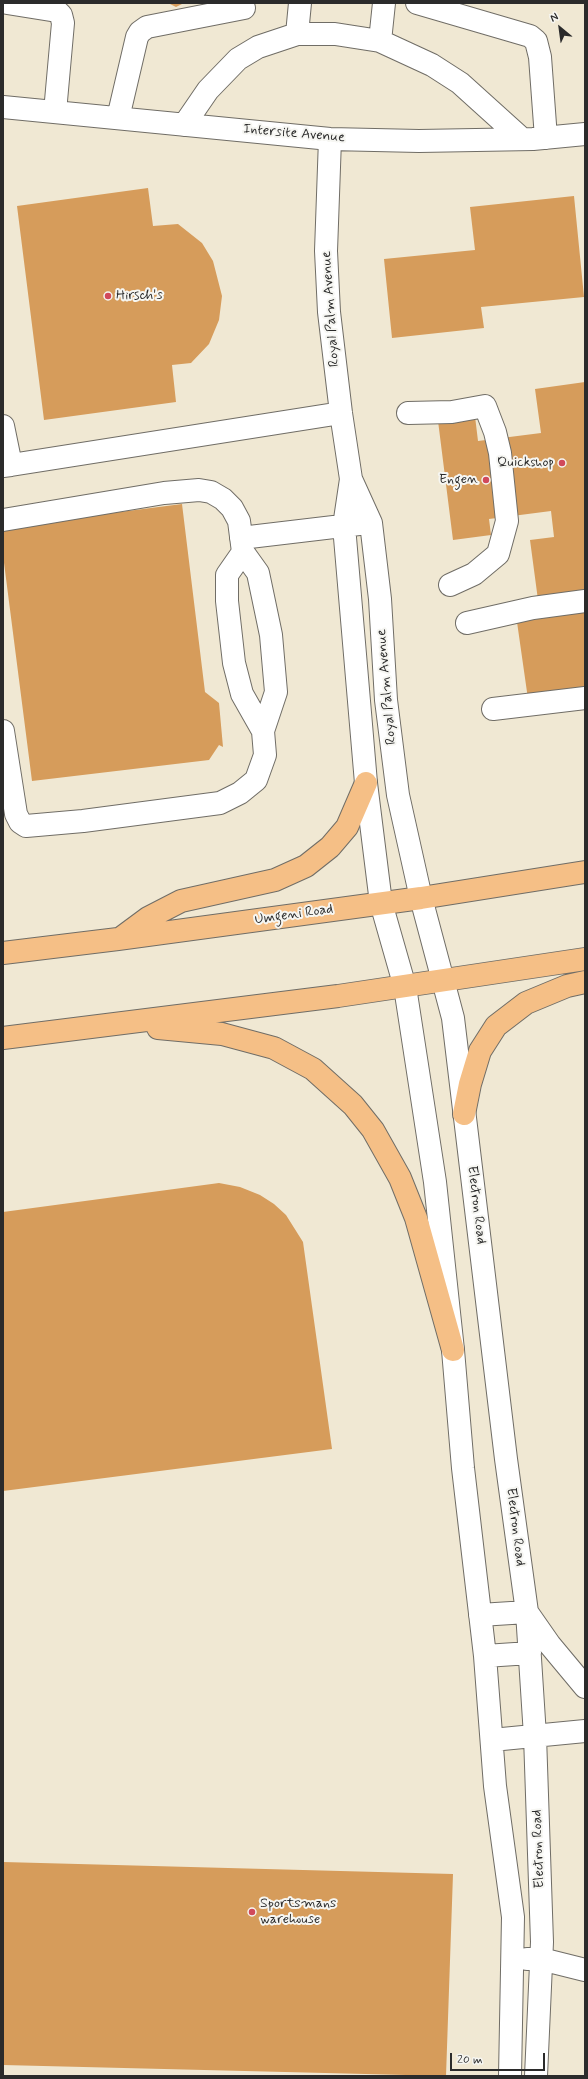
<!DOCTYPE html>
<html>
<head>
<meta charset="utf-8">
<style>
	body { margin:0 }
	#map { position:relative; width:588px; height:2079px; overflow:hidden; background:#f0e8d3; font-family:Mynerve,sans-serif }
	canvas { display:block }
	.frame { position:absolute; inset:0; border:4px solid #2b2b2b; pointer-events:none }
	.north { position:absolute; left:540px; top:8px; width:40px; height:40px; -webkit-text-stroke:3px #f6f6f2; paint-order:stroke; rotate:331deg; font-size:11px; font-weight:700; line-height:16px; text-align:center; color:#2b2b2b }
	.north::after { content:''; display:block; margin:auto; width:14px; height:18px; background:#2b2b2b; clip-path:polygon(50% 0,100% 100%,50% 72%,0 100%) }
	.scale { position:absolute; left:450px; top:2053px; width:95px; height:18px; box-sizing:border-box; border:2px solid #2b2b2b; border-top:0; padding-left:5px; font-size:12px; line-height:14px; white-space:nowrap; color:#2b2b2b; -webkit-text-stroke:3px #f6f6f2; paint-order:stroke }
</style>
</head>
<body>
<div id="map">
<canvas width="588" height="2079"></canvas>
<div class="frame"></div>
<div class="north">N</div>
<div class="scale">20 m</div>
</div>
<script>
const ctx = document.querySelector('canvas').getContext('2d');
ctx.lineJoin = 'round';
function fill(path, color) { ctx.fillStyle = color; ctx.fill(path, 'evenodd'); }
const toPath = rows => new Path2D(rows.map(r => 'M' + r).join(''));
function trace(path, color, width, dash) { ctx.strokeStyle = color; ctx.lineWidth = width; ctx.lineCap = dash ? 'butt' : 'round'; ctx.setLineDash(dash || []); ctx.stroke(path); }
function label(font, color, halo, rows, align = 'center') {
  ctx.font = font + ' Mynerve,sans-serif'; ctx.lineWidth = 4; ctx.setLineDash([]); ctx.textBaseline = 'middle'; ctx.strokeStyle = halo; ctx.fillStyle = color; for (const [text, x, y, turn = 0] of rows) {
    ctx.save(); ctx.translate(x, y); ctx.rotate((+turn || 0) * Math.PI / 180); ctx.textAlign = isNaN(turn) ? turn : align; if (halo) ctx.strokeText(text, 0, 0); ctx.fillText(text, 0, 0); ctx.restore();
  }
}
fill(toPath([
	[168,3,184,3,176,7],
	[148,188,153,226,178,224,202,243,213,261,222,296,219,320,209,344,191,363,172,365,176,402,44,420,17,206],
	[574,196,584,297,481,307,484,328,392,338,384,259,475,250,470,207],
	[585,382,585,594,538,600,530,540,554,537,551,511,489,519,491,535,453,540,436,405,473,400,478,441,541,433,535,389],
	[182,504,205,692,219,703,223,747,219,745,209,760,32,781,3,555,3,527],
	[585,612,585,691,528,699,517,622],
	[219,1183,240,1187,260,1195,274,1204,286,1215,303,1242,332,1449,3,1491,3,1212],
	[3,1862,453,1874,446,2076,3,2065]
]), '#d69c5b');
const minor = toPath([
	[7,3,57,11,61,15,63,23,55,112],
	[417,3,530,36,536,41,540,57,546,138],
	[297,34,300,3],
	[380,41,384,3],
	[3,107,330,139,419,141,533,139,585,134],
	[118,118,137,37,140,32,147,27,244,8],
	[184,125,208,90,238,59,258,47,297,34,335,34,380,41,432,65,460,83,522,139],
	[330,139,326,251,329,312,341,413,351,479,371,523,380,599,386,700,398,795,421,898,453,1018,506,1459,527,1612,535,1736,542,1942,536,2076],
	[408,413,452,412,485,406,495,432,500,453,507,521,498,554,474,574,450,585],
	[3,426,11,465,3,466],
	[11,465,341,413],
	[351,479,344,526,366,783,381,903,405,987,435,1182,453,1350,463,1468,485,1656,495,1786,513,1917,510,2076],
	[3,520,164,493,199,490,211,492,223,499,232,508,239,521,243,552,258,573,271,635,276,692,263,731,265,755,256,780,240,793,220,803,83,821,26,826,20,822,16,814,3,731],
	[241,538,359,524],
	[243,552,227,575,227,601,234,663,242,694,263,731],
	[467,623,533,608,585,601],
	[493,709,585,698],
	[480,1615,527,1612,550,1645,585,1687],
	[485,1656,530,1653],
	[492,1740,585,1731],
	[527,1959,541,1959,585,1970]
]);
const highway = toPath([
	[121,938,148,918,181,901,275,880,306,866,330,847,347,827,366,783],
	[3,953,118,939,421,898,585,872],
	[158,1028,222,1034,274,1048,313,1069,353,1105,373,1130,400,1178,416,1218,453,1350],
	[3,1038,338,996,585,959],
	[464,1114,470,1084,480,1051,496,1026,526,1003,567,986,585,982]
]);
trace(minor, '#706d66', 24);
trace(highway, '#706d66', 24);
trace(minor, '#fff', 22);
trace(highway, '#f5bf86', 22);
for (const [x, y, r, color] of [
	[108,296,4,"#d1495b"],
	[562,463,4,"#d1495b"],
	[486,480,4,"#d1495b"],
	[252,1912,4,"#d1495b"]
]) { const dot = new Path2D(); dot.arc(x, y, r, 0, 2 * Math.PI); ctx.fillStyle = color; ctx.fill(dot); trace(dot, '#f6f6f2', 1.5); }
label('14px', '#2b2b2b', '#f6f6f2', [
	["Intersite Avenue",294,134,5],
	["Royal Palm Avenue",331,309,-94],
	["Royal Palm Avenue",387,687,-95],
	["Umgeni Road",294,915,-8],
	["Electron Road",476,1205,83],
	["Electron Road",515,1527,83],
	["Electron Road",539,1849,-92]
]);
label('14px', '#2b2b2b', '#f6f6f2', [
	["Hirsch's",116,296],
	["Quickshop",554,463,"right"],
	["Engen",478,480,"right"],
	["Sportsmans",260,1904],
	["warehouse",260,1920]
], 'left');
</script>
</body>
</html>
